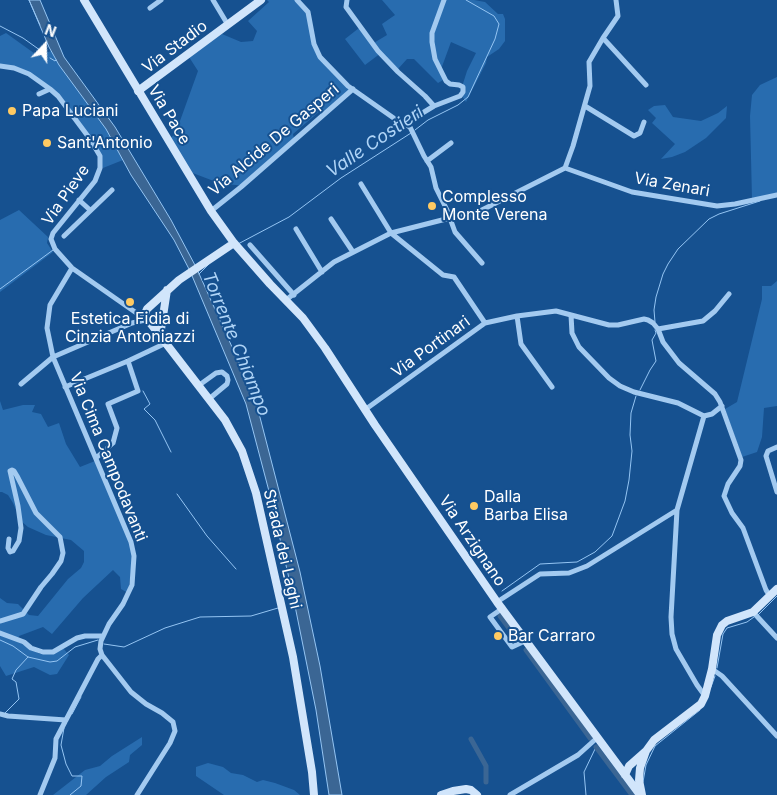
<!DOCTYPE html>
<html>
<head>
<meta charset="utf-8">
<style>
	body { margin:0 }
	#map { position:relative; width:777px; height:795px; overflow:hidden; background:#165190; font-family:Inter,sans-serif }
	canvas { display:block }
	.north { position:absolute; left:20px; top:20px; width:50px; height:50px; -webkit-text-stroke:4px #165190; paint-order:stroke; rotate:21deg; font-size:14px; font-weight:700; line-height:20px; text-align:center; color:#fff }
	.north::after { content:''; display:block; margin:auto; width:18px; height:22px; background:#fff; clip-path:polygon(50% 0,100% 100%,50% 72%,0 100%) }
</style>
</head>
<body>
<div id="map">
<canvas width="777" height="795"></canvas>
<div class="north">N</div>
</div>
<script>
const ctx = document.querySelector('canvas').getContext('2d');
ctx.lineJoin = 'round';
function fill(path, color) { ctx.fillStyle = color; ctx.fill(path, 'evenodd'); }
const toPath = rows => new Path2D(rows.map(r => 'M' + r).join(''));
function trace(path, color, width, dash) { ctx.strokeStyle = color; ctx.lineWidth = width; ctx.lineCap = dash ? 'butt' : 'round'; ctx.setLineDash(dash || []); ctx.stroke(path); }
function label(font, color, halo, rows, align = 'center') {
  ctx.font = font + ' Inter,sans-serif'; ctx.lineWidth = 4; ctx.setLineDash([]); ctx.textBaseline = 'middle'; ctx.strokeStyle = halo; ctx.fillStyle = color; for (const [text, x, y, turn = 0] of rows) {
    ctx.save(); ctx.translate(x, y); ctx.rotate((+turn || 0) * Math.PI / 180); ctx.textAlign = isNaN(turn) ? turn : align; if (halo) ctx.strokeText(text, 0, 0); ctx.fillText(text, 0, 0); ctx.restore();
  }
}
fill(toPath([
	[267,0,298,0,308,12,315,44,319,54,352,90,321,117,320,111,293,134,294,139,244,186,219,183,190,172,170,139,176,132,198,71,189,57,222,34,241,42,253,41,257,31,248,21,269,2],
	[382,0,474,0,485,2,498,14,503,14,505,19,505,41,499,49,487,57,486,63,466,102,460,93,467,71,476,53,451,42,440,72,443,80,438,83,414,59,407,59,398,69,381,53,365,65,345,39,359,28,372,44,387,35,382,24,395,15],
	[6,33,38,56,51,51,59,65,106,129,123,160,98,170,99,161,97,149,62,102,34,75,0,66,0,36],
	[777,77,777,196,752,199,750,116,752,95,760,85],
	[665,105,673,117,701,121,718,113,727,106,726,118,706,138,685,152,672,157,661,159,675,144,652,123,656,118,648,110,654,106],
	[19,210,48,237,47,243,53,252,0,292,0,220],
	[777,281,777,406,764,408,762,437,757,452,742,457,725,409,737,402,762,299,762,286,771,286],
	[0,401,3,410,23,405,35,405,32,412,41,414,48,427,59,423,66,444,80,467,95,461,131,543,133,556,128,593,121,589,120,577,113,570,83,598,52,634,43,627,19,636,17,641,40,654,63,648,69,655,57,674,50,675,34,667,6,676,0,666,0,598,7,603,18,604,29,615,38,616,68,579,81,568,84,562,84,551,71,540,46,535,28,527,21,521,13,503,8,495,2,492,0,492],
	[142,737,142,745,130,755,129,762,106,777,86,795,53,795,85,770,100,766,112,756],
	[208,763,223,767,231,773,243,775,257,782,263,780,275,783,294,790,300,795,224,795,196,776,196,767]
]), '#286caf');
const water = toPath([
	[29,0,40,0,64,57,115,127,171,220,196,267,255,398,300,572,320,666,342,795,329,795,316,710,293,596,270,495,246,404,190,271,174,240,131,175,106,129,59,65,49,47,29,0]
]);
fill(water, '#3b6694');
trace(water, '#95c5f3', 1);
trace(toPath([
	[29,0,40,25],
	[0,26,23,38,44,53],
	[50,58,55,61,56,60],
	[415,130,428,120,458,105,468,97,495,39,499,24,494,16,466,0],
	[238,244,289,217,341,178,411,133],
	[199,274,209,264],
	[0,289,53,250],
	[655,322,654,310,656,297,663,274,668,264,678,249,709,219,719,214,760,201],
	[640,390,650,370,656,361,652,340,656,333,655,330],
	[143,391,150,404,144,409,155,420,171,452],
	[177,494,207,536,236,569],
	[502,591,540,564,577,562,595,552,612,536,625,501,629,480,632,451,630,435,631,413,636,396],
	[758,615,777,596],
	[0,640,13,646,28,657,50,662,57,661,75,647,98,640],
	[104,644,124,647,165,628,200,617,251,616,278,608],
	[717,668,723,634,727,628,747,622,754,617],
	[711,687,715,676],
	[5,713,19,699,16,682,12,679,16,670,28,657],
	[72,714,81,697],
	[64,728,61,745,66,764,72,776,82,776,81,786,70,795],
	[643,782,646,765,655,746,700,710],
	[586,795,584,772,596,747]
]), '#95c5f3', 1);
trace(toPath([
	[500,616,517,639],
	[526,650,590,738],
	[471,739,486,766,486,782],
	[596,747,632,795]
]), '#3b6694', 5);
trace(toPath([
	[213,0,228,25],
	[297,0,308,12,314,44,320,57,348,86,395,119,410,127,424,156,431,167,436,188,447,210,455,232,482,263],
	[347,0,346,7,378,51,398,72,425,96,434,106],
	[150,8,161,0],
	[603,38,618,16,616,0],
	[0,66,14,68,29,74,50,89,58,96,90,139,100,156,100,168,95,181,53,233,51,239,55,249,72,268,145,319],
	[39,94,50,89],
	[585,106,634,136,640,133,644,122],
	[406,123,434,106,460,96,463,92,463,87,459,85,450,84,446,81,435,59,432,42,432,33,444,0],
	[427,161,451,143],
	[565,168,632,192,717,206,735,204,777,195],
	[565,168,573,146,590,86,589,62,603,38,646,85],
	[361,184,391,233,443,275,454,277,485,323],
	[79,200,90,210],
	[211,211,241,187,353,89],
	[331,219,353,252],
	[296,229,322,272],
	[64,236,112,190],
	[250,245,294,295],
	[72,268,50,305,47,328,53,357,131,542,134,556,132,585,123,604,109,624,101,641,100,649,102,655,131,692,146,704,162,713,173,722,175,731,170,743,137,795],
	[286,300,334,262,391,233,450,218,472,215,565,168],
	[571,315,572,333,579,347,609,378,620,386,634,392,678,403,704,416,677,510,671,617,672,634,676,649,697,685,705,696],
	[517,316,521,344,552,387],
	[658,329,703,321,715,311,729,294],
	[21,384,53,357,132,323,145,320],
	[198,386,216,373,222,372,227,376,228,380,227,384,209,399],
	[65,387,128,361,166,343],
	[366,409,485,323,517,316,556,311,609,325,618,325,644,319,648,320,653,323,658,329,663,342,679,363,715,394,720,402,741,460,740,466,728,484,724,496,732,513,743,528,766,590,770,596],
	[704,416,712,414,722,406],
	[777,447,768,451,766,456,777,492],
	[96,458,113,443,117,428,108,404,138,391,128,361],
	[497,602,540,574,569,573,587,566,677,510],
	[503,608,490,617,512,647,527,640],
	[753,612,777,638],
	[0,621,23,614,41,587,52,574,61,561,63,553,60,537,36,513,17,476,14,471,12,470,10,471,18,506,21,528,19,541,13,551,10,552,8,548,9,539],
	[0,633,24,642,31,648,43,652,53,652,77,638,85,636,103,636],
	[712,669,722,676,777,736],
	[0,714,8,716,66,720],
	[40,795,55,758,56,739,98,659,102,655],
	[510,795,578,755,598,737]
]), '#a3caf0', 5);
trace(toPath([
	[84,0,211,211,234,243,270,284,303,318,325,348,375,425,497,602,640,795],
	[138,91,261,0],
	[234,243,179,280,147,309,144,316,146,320,151,324,225,420,242,451,256,493,293,657,312,772,314,795],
	[160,336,167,290],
	[625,775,629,766,646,751],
	[441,795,453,791,466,789,471,790,477,795],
	[642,795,639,780,640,768,646,751,654,740,701,704,705,696,712,669,717,635,722,625,727,621,753,612,777,589]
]), '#d1e5fb', 8);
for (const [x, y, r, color] of [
	[12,111,5,"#ffca62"],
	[47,143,5,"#ffca62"],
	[432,206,5,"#ffca62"],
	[130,302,5,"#ffca62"],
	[474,506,5,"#ffca62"],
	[498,636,5,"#ffca62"]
]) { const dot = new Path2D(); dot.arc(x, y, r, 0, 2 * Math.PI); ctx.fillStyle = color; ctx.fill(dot); trace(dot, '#165190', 2); }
label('16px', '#fff', '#165190', [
	["Via Stadio",175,47,-37],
	["Via Pace",169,115,59],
	["Via Alcide De Gasperi",274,140,-40],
	["Via Zenari",672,185,10],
	["Via Pieve",66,195,-55],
	["Via Portinari",431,347,-36],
	["Via Cima Campodavanti",108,457,68],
	["Via Arzignano",472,541,56],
	["Strada dei Laghi",282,549,77]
]);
label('16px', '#fff', '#165190', [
	["Papa Luciani",22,111],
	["Sant'Antonio",57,143],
	["Complesso",442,197],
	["Monte Verena",442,215],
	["Estetica Fidia di",130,319,"center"],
	["Cinzia Antoniazzi",130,337,"center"],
	["Dalla",484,497],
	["Barba Elisa",484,515],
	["Bar Carraro",508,636]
], 'left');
label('italic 18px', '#afd4f7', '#165190', [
	["Valle Costieri",375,142,-34],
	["Torrente Chiampo",236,344,68]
]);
</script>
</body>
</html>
